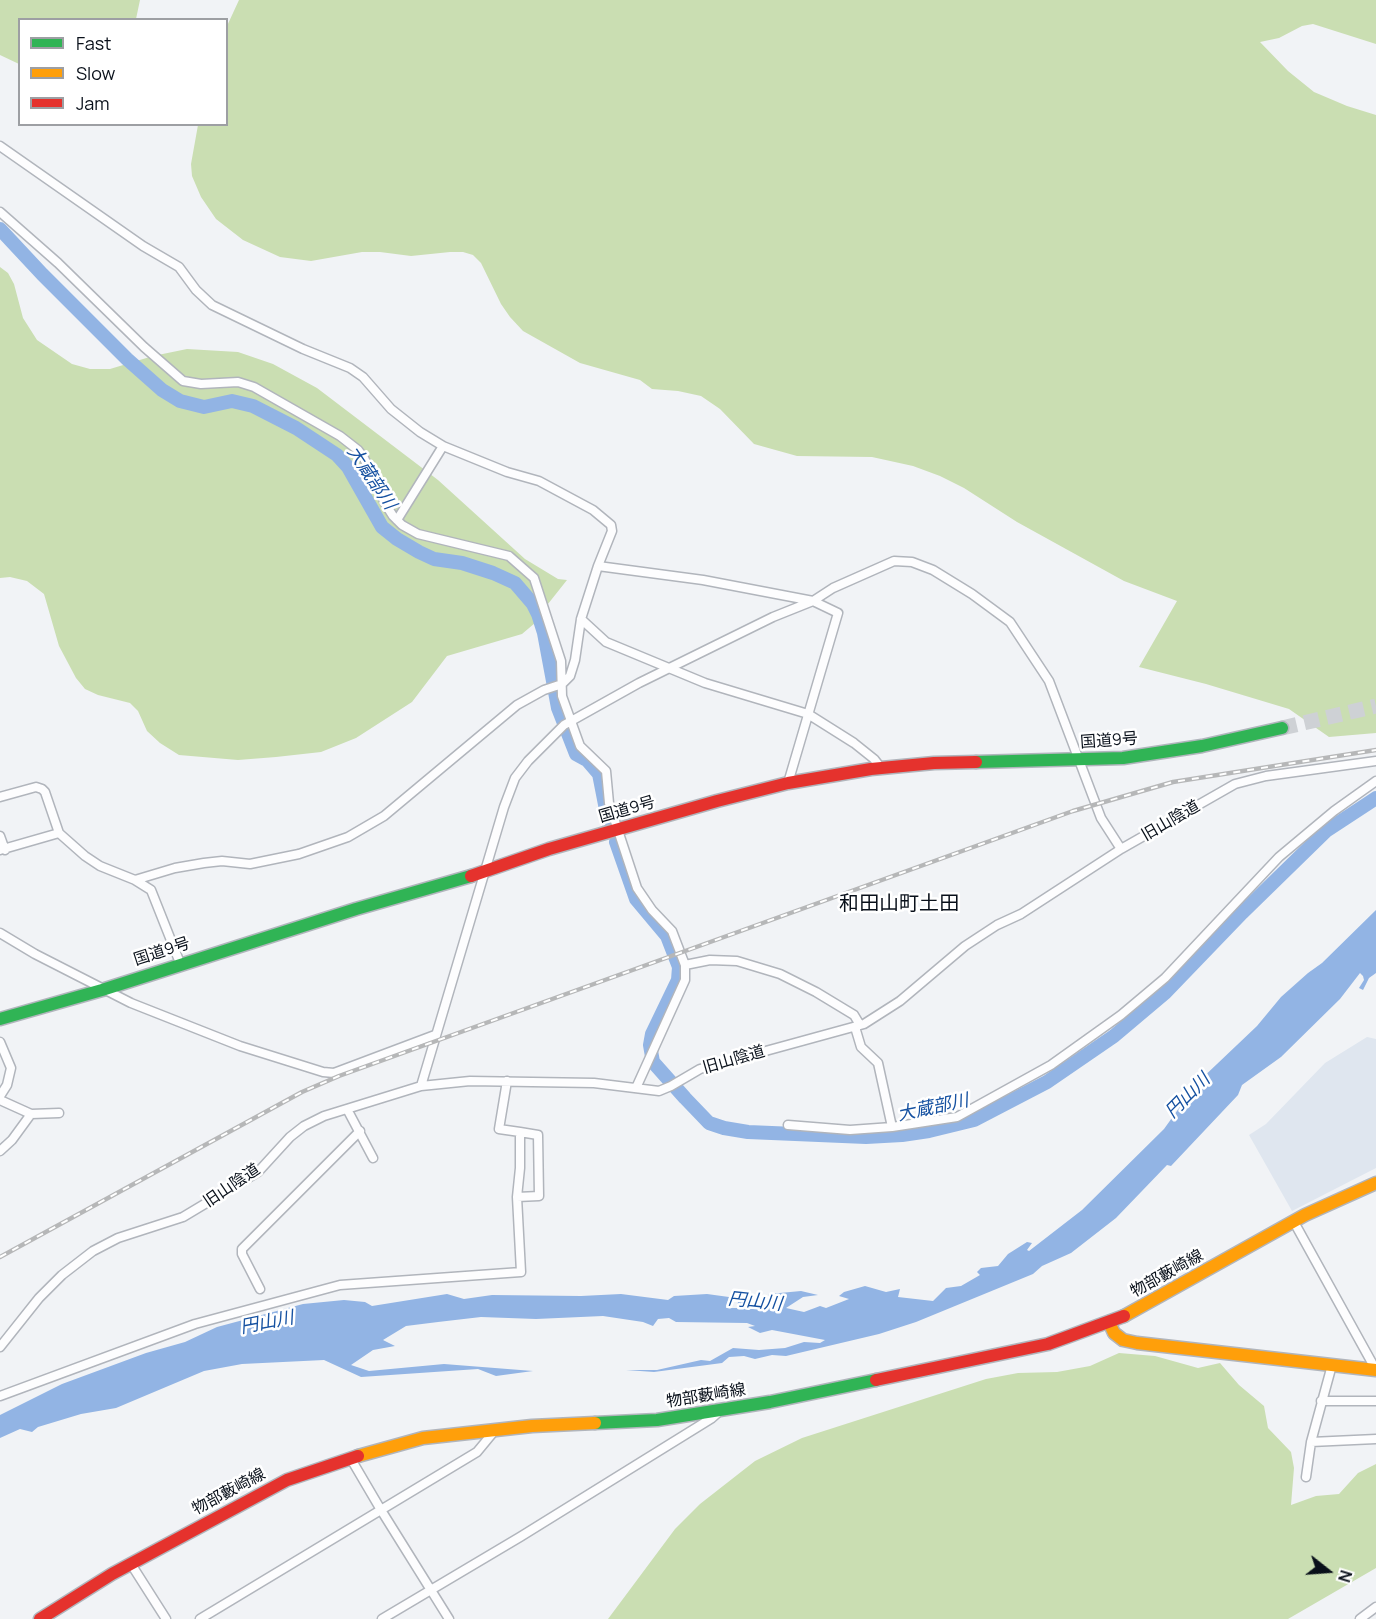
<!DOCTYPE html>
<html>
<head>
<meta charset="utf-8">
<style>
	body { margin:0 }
	#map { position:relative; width:1376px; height:1619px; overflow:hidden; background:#f1f3f6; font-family:Manrope,sans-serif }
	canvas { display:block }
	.legend { position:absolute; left:18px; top:18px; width:210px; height:108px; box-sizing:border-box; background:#fff; border:2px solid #9d9fa3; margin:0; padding:8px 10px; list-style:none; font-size:18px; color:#09101a }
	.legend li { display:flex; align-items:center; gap:12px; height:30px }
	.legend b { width:30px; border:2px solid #9d9fa3 }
	.north { position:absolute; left:1298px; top:1541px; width:60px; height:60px; -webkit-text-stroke:4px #fff; paint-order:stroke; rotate:107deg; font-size:16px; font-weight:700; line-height:24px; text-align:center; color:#09101a }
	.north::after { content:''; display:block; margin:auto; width:21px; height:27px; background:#09101a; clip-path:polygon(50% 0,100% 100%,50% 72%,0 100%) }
</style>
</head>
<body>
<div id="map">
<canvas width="1376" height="1619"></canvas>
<ul class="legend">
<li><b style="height:8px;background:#30b455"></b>Fast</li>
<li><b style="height:8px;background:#ff9f0a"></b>Slow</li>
<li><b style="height:8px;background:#e5322d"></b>Jam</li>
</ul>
<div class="north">N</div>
</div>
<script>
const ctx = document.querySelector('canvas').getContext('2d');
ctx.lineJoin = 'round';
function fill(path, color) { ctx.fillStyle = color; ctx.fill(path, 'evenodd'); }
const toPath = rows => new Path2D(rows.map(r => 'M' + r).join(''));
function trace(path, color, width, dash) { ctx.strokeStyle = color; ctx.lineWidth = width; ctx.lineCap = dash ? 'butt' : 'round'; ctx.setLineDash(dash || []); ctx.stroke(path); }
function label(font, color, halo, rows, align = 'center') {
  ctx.font = font + ' Manrope,"Noto Sans JP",sans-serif'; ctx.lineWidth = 5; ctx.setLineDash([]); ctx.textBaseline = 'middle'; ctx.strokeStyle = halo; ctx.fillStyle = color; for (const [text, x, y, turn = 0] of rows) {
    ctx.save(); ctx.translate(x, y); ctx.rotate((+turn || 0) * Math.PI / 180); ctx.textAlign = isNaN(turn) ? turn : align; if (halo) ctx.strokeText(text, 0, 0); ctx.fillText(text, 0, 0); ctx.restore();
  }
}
fill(toPath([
	[1367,1037,1376,1039,1376,1168,1292,1211,1249,1135,1266,1124,1325,1063]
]), '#dfe6ef');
fill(toPath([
	[0,0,140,0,136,19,20,20,19,64,0,55],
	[239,0,1376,0,1376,44,1313,24,1302,26,1279,38,1260,42,1288,71,1314,92,1347,106,1376,115,1376,733,1329,737,1289,709,1206,684,1139,667,1177,601,1124,581,1017,522,964,488,940,476,913,466,872,457,797,456,754,444,720,409,701,396,678,391,652,389,640,380,580,363,523,331,510,317,501,304,481,263,473,255,463,252,450,252,411,256,380,252,362,252,311,261,280,257,243,240,216,219,201,197,192,176,191,164,198,125,226,124,227,26],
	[0,267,8,273,14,284,23,318,37,340,72,364,90,369,110,369,153,356,187,349,238,352,273,364,317,388,438,480,525,559,558,579,567,580,544,609,535,623,522,634,447,656,412,702,356,738,321,752,276,757,238,760,179,755,160,743,147,731,138,711,130,703,98,695,85,689,76,678,59,646,44,594,27,581,10,577,0,578],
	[1119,1353,1155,1356,1198,1368,1220,1363,1239,1385,1264,1406,1268,1428,1291,1452,1294,1468,1291,1505,1316,1496,1339,1494,1358,1473,1376,1464,1376,1568,1288,1619,608,1619,675,1529,700,1504,755,1461,802,1438,986,1379,1018,1373,1057,1372,1090,1366]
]), '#cadeb2');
fill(toPath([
	[1376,910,1376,973,1369,978,1363,990,1359,988,1364,980,1363,976,1360,973,1340,999,1281,1057,1242,1085,1238,1095,1171,1166,1167,1165,1116,1218,1071,1253,1042,1266,1033,1274,916,1322,879,1334,786,1356,772,1355,755,1359,744,1356,729,1357,722,1363,654,1372,626,1370,657,1370,701,1360,710,1361,733,1348,759,1350,785,1348,804,1342,820,1343,825,1340,772,1330,760,1333,748,1327,755,1326,747,1323,676,1322,669,1318,658,1319,653,1326,643,1322,603,1316,536,1319,481,1317,438,1322,406,1326,383,1340,395,1346,373,1350,351,1365,369,1371,444,1364,533,1371,496,1376,478,1369,361,1377,324,1360,242,1364,204,1371,116,1408,81,1414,38,1427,32,1432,20,1429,0,1438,0,1415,62,1384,146,1353,185,1342,217,1327,303,1304,344,1300,365,1302,372,1306,447,1294,464,1299,492,1295,581,1296,621,1294,668,1300,674,1296,707,1294,729,1297,726,1308,737,1308,738,1302,734,1296,751,1297,745,1301,745,1305,765,1309,769,1305,777,1304,767,1299,769,1294,801,1291,818,1295,803,1297,786,1308,804,1312,820,1306,826,1308,849,1299,839,1296,844,1292,865,1286,886,1292,900,1289,898,1297,933,1301,946,1288,961,1286,980,1275,977,1272,981,1268,998,1266,1008,1254,1027,1242,1032,1243,1027,1250,1029,1251,1082,1210,1164,1129,1197,1083,1257,1026,1281,997,1308,973,1322,963]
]), '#92b4e4');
trace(toPath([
	[0,229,42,274,127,359,162,390,180,401,204,407,232,401,253,406,296,428,337,455,348,467,382,527,397,539,419,552,434,559,462,563,493,573,515,583,533,604,538,614,544,633,558,708,576,754,587,760,599,774,609,825],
	[616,842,636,899,667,936,679,967,678,980,652,1034,650,1045,653,1062,685,1098,709,1123,724,1128,748,1132,866,1137,902,1135,929,1131,974,1120,1047,1082,1114,1036,1165,993,1242,913,1326,831,1376,798]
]), '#92b4e4', 14);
trace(toPath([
	[1282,728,1376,706]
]), '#ced1d5', 15, [15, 8]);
const street = toPath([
	[0,146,143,246,179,267,196,290,212,305,303,349,350,368,363,377,391,409,420,432,443,446,507,472,539,481,593,510,611,525,612,531,598,566,581,619,575,660,570,676,562,684,544,690,517,705,384,816,348,837,299,854,250,864,222,861,204,863,175,868,135,880],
	[0,212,58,263,144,347,183,381,201,384,238,382,254,387,340,436,358,450,364,458,386,505,393,516,402,525,418,534,509,556,534,578,561,661,562,696,580,746,606,771,609,803,637,888,652,910,672,931,685,965,685,980,636,1088],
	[397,520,443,446],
	[598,566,703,580,813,601,838,613,788,783],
	[581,619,606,642,705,683,808,714,854,743,874,759,881,768],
	[0,797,36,787,42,789,45,792,59,833,85,856,100,866,135,880,151,890,180,963],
	[0,836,5,850],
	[0,850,59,833],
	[0,933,35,954,131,1003,240,1046,323,1072,334,1073,435,1035],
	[685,965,710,960,737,961,780,974,816,992,854,1015,860,1025],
	[855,1027,861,1047,878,1063,892,1127,957,1117,1051,1065,1121,1015,1165,978,1279,857,1334,811,1376,781],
	[0,1042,11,1068,7,1085,0,1096],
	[421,1086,504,807,515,778,528,761,564,725,639,683,773,617,813,601,833,588,894,561,912,562,933,570,972,594,1010,622,1049,681,1101,818,1121,849],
	[0,1100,31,1114,59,1113],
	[347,1109,373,1158],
	[788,1125,850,1130,892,1127],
	[0,1151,12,1140,31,1114],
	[517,1197,539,1196,538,1135,520,1132],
	[1294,1222,1376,1370],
	[260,1289,242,1254,242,1249,360,1131],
	[0,1347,39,1298,62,1275,93,1251,118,1238,183,1217,258,1172,290,1137,304,1126,324,1116,421,1086,470,1081,594,1083,659,1091,671,1086,700,1069,864,1024,900,1001,965,946,997,925,1021,914,1121,849,1235,784,1266,776,1376,761],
	[0,1396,195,1324,340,1285,521,1272,517,1197,520,1168,520,1132,499,1129,507,1081],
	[1321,1401,1376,1401],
	[1311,1442,1376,1439],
	[351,1459,381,1510,449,1619],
	[1306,1477,1311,1442,1332,1365],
	[131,1564,166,1619],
	[200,1619,477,1452,496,1429],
	[382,1619,520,1537,712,1418,721,1410],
	[1360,1619,1376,1607]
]);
const fast = toPath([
	[976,762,1123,758,1202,746,1282,728],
	[0,1019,102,990,356,909,471,876],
	[595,1423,657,1420,770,1402,876,1380]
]);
const slow = toPath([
	[1124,1316,1305,1215,1376,1183],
	[1109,1322,1114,1333,1123,1340,1137,1343,1376,1370],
	[358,1456,423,1438,532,1426,595,1423]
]);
const jam = toPath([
	[471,876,549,849,717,801,788,783,871,769,934,763,976,762],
	[876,1380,1048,1344,1124,1316],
	[40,1619,112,1574,287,1480,358,1456]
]);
trace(street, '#b1b5bc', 11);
trace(fast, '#b1b5bc', 15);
trace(slow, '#b1b5bc', 15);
trace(jam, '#b1b5bc', 15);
trace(street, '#fdfdfe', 8);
trace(fast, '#30b455', 12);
trace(slow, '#ff9f0a', 12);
trace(jam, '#e5322d', 12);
const rail = toPath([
	[0,1257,302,1092,339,1076,1073,811,1173,782,1376,750]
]);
trace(rail, '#b6b7b8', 4.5);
trace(rail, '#fff', 2, [7]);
label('16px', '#09101a', '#fff', [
	["国道9号",1109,741,-4],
	["国道9号",627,810,-16],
	["旧山陰道",1171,821,-30],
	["国道9号",162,952,-18],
	["旧山陰道",734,1060,-16],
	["旧山陰道",232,1186,-34],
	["物部藪崎線",1167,1274,-29],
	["物部藪崎線",706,1396,-9],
	["物部藪崎線",229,1492,-28]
]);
label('italic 18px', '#1551a1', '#fff', [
	["大蔵部川",371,478,56],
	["円山川",1188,1096,-45],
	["大蔵部川",933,1108,-12],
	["円山川",755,1302,6],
	["円山川",267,1323,-11]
]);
label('20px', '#09101a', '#fff', [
	["和田山町土田",899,904]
]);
</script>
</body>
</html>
